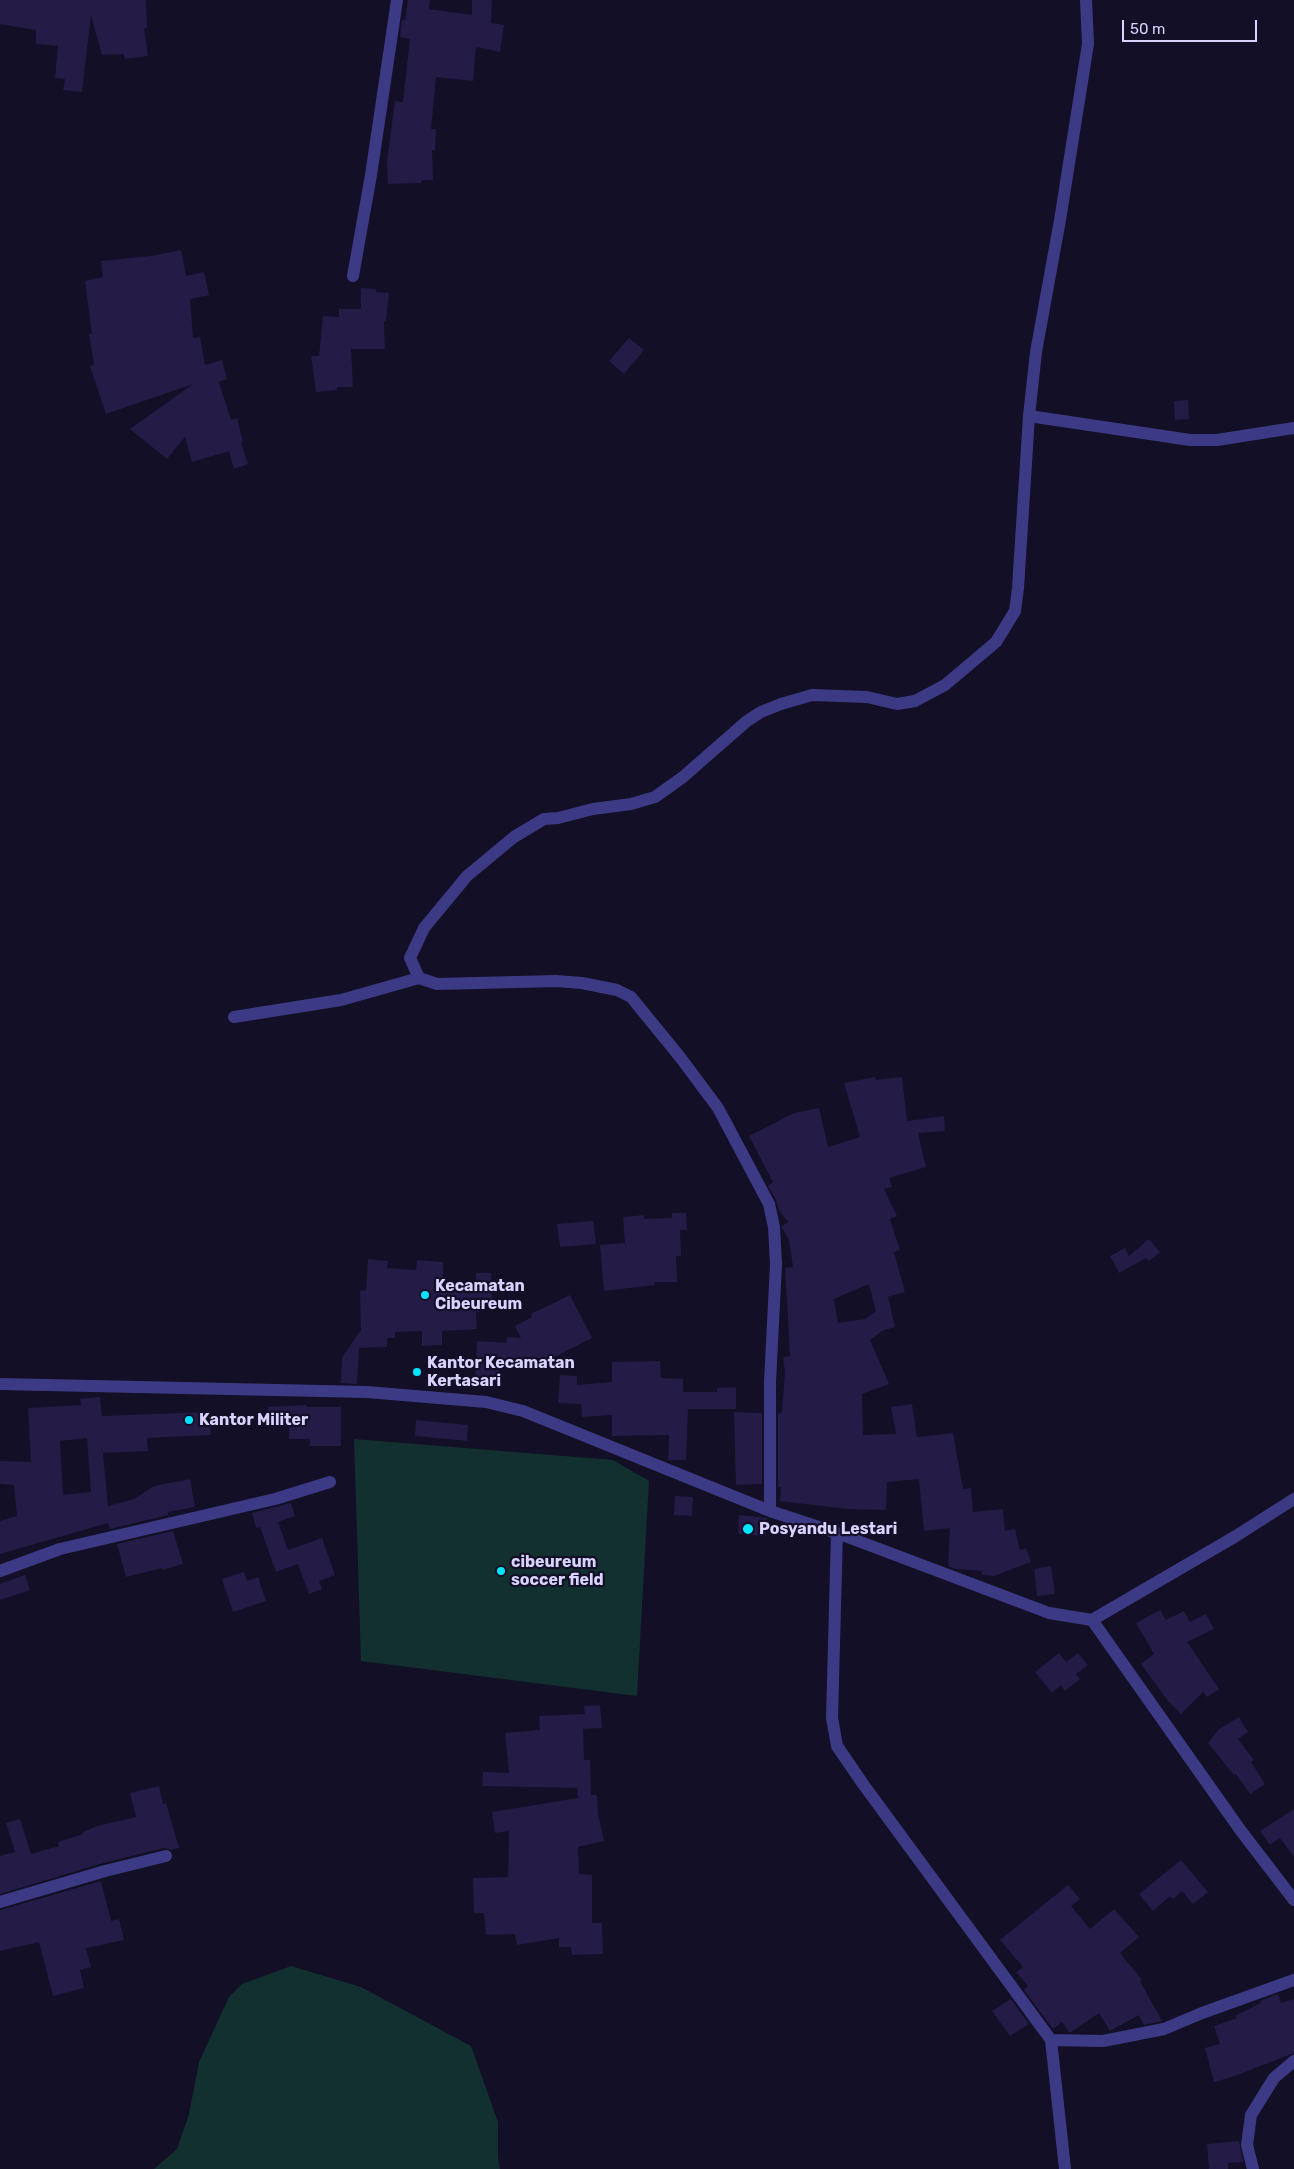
<!DOCTYPE html>
<html>
<head>
<meta charset="utf-8">
<style>
	body { margin:0 }
	#map { position:relative; width:1294px; height:2169px; overflow:hidden; background:#130f26; font-family:Rubik,sans-serif }
	canvas { display:block }
	.scale { position:absolute; left:1122px; top:20px; width:135px; height:22px; box-sizing:border-box; border:2px solid #d9d4ff; border-top:0; padding-left:6px; font-size:15px; line-height:18px; white-space:nowrap; color:#d9d4ff; -webkit-text-stroke:4px #130f26; paint-order:stroke }
</style>
</head>
<body>
<div id="map">
<canvas width="1294" height="2169"></canvas>
<div class="scale">50 m</div>
</div>
<script>
const ctx = document.querySelector('canvas').getContext('2d');
ctx.lineJoin = 'round';
function fill(path, color) { ctx.fillStyle = color; ctx.fill(path, 'evenodd'); }
const toPath = rows => new Path2D(rows.map(r => 'M' + r).join(''));
function trace(path, color, width, dash) { ctx.strokeStyle = color; ctx.lineWidth = width; ctx.lineCap = dash ? 'butt' : 'round'; ctx.setLineDash(dash || []); ctx.stroke(path); }
function label(font, color, halo, rows, align = 'center') {
  ctx.font = font + ' Rubik,sans-serif'; ctx.lineWidth = 4.5; ctx.setLineDash([]); ctx.textBaseline = 'middle'; ctx.strokeStyle = halo; ctx.fillStyle = color; for (const [text, x, y, turn = 0] of rows) {
    ctx.save(); ctx.translate(x, y); ctx.rotate((+turn || 0) * Math.PI / 180); ctx.textAlign = isNaN(turn) ? turn : align; if (halo) ctx.strokeText(text, 0, 0); ctx.fillText(text, 0, 0); ctx.restore();
  }
}
fill(toPath([
	[354,1439,613,1460,649,1481,637,1696,361,1661],
	[291,1966,361,1987,471,2046,498,2122,498,2156,500,2169,154,2169,177,2149,189,2114,199,2062,229,1997,242,1984]
]), '#12302f');
fill(toPath([
	[0,0,146,0,147,28,144,28,148,56,125,59,124,54,102,55,91,15,82,92,63,90,65,79,55,78,58,46,36,44,36,30,0,24],
	[408,0,430,0,429,9,472,15,472,0,492,0,491,23,504,25,500,52,476,47,473,81,436,77,431,129,436,129,435,150,432,150,433,180,421,180,421,183,388,184,387,161,395,101,403,102,406,74,410,39,400,37,402,20,405,20],
	[181,250,186,276,204,272,209,295,190,299,193,338,200,337,205,365,222,360,227,379,219,382,231,420,237,418,243,442,241,442,248,464,234,469,229,451,192,462,185,437,167,459,130,429,193,384,106,414,90,366,94,365,89,334,92,334,85,281,103,277,101,261,151,256],
	[361,288,376,289,376,292,389,293,386,321,384,321,385,349,351,349,353,387,337,387,337,390,316,392,311,356,319,356,323,316,339,317,339,309,361,309],
	[629,338,644,350,624,374,609,361],
	[1188,400,1189,419,1175,420,1174,401],
	[875,1077,876,1080,902,1077,907,1121,944,1116,945,1131,918,1133,926,1167,889,1178,892,1187,884,1189,897,1216,890,1219,900,1250,894,1252,905,1292,888,1297,895,1327,882,1331,870,1340,889,1384,862,1394,863,1435,896,1434,891,1407,912,1404,917,1437,953,1433,963,1489,971,1488,973,1512,1003,1509,1005,1531,1015,1529,1020,1550,1026,1548,1031,1562,994,1576,982,1575,982,1571,956,1569,948,1566,950,1528,924,1531,919,1479,887,1482,886,1510,847,1509,780,1501,781,1487,778,1487,778,1414,782,1412,785,1372,783,1357,790,1356,785,1268,793,1267,789,1240,782,1228,782,1226,788,1222,779,1210,776,1200,768,1186,773,1182,749,1136,794,1113,819,1108,828,1147,860,1137,844,1083],
	[869,1284,876,1311,865,1319,838,1323,834,1299],
	[672,1213,686,1213,687,1230,680,1230,681,1256,676,1256,677,1282,654,1282,655,1285,604,1291,600,1245,625,1243,623,1217,644,1215,644,1219,672,1218],
	[593,1221,596,1244,560,1247,557,1224],
	[1149,1239,1160,1252,1149,1261,1146,1258,1119,1273,1110,1256,1125,1248,1129,1256],
	[368,1259,388,1261,387,1268,416,1270,417,1260,443,1262,443,1283,476,1281,476,1273,491,1273,492,1299,479,1299,480,1312,476,1312,477,1329,442,1331,442,1345,422,1346,422,1331,395,1332,395,1338,387,1338,387,1347,359,1348,357,1384,341,1383,342,1357,361,1330,360,1291,366,1290],
	[570,1295,592,1338,531,1369,499,1368,499,1384,475,1383,477,1341,506,1343,507,1337,521,1338,515,1326,532,1317,531,1314],
	[660,1361,661,1378,683,1379,683,1392,717,1392,717,1388,736,1387,736,1409,688,1409,686,1460,668,1460,669,1435,612,1436,612,1415,582,1417,581,1404,558,1403,560,1375,577,1376,577,1385,612,1382,612,1362],
	[100,1397,102,1416,210,1412,211,1435,147,1438,148,1451,103,1453,108,1506,134,1499,154,1486,190,1479,195,1507,168,1512,168,1515,110,1529,108,1523,0,1554,0,1521,17,1516,14,1485,0,1484,0,1461,31,1462,28,1408,81,1405,80,1399],
	[87,1438,91,1492,63,1495,60,1441],
	[306,1405,306,1407,341,1407,341,1446,310,1446,310,1439,289,1439,289,1423,269,1424,268,1407],
	[734,1412,762,1413,762,1484,736,1485],
	[416,1420,468,1425,467,1441,415,1436],
	[675,1496,693,1497,692,1516,674,1515],
	[291,1503,295,1516,278,1522,288,1550,322,1538,335,1575,319,1581,322,1589,309,1594,298,1564,276,1572,260,1527,256,1528,252,1513],
	[739,1515,767,1518,766,1536,738,1534],
	[173,1531,183,1564,162,1570,162,1568,126,1577,117,1544],
	[1051,1566,1055,1594,1037,1596,1034,1569],
	[244,1572,247,1581,258,1577,266,1601,233,1612,222,1579],
	[25,1575,30,1590,0,1600,0,1584],
	[1160,1610,1166,1620,1184,1611,1190,1622,1206,1614,1214,1629,1187,1642,1219,1689,1207,1697,1203,1692,1181,1714,1168,1701,1141,1664,1154,1654,1136,1623],
	[1059,1653,1066,1662,1078,1653,1088,1665,1076,1674,1080,1679,1065,1691,1061,1685,1052,1693,1035,1672],
	[600,1705,602,1728,583,1729,584,1760,590,1760,591,1795,597,1795,598,1814,604,1841,578,1847,579,1874,592,1875,592,1923,602,1923,603,1954,572,1955,571,1947,559,1947,559,1938,517,1945,515,1934,486,1935,484,1913,474,1913,473,1878,508,1877,509,1831,495,1833,492,1812,578,1798,577,1788,482,1786,483,1772,509,1773,505,1733,540,1730,539,1716,585,1714,584,1706],
	[1239,1717,1248,1732,1238,1739,1254,1760,1251,1762,1265,1784,1250,1794,1236,1774,1234,1775,1208,1743,1219,1729],
	[159,1786,163,1804,166,1803,179,1848,171,1850,164,1848,103,1863,0,1894,0,1856,15,1852,6,1823,20,1819,31,1854,59,1846,58,1842,83,1834,83,1832,97,1826,136,1817,130,1793],
	[1294,1809,1294,1857,1280,1838,1270,1845,1260,1831],
	[1181,1860,1208,1892,1193,1904,1182,1891,1173,1899,1170,1896,1153,1911,1139,1894],
	[101,1881,111,1921,119,1919,124,1940,86,1948,91,1967,80,1970,84,1988,53,1996,39,1942,0,1951,0,1910],
	[1068,1885,1080,1899,1071,1906,1090,1929,1114,1909,1139,1937,1120,1953,1142,1980,1140,1981,1162,2021,1144,2025,1139,2015,1110,2031,1099,2013,1071,2032,1069,2032,1062,2022,1053,2029,1024,1990,1028,1986,1016,1972,1023,1967,1000,1940],
	[1278,1994,1281,2003,1294,1999,1294,2053,1232,2077,1214,2082,1205,2048,1220,2044,1214,2026,1237,2018,1235,2016,1261,2003,1260,2001],
	[1011,1999,1029,2024,1010,2036,992,2011],
	[1239,2141,1243,2162,1228,2163,1228,2169,1209,2169,1207,2144]
]), '#241b47');
trace(toPath([
	[353,276,371,175,397,0],
	[1029,416,1190,440,1217,440,1294,428],
	[234,1017,341,1000,419,978],
	[0,1384,367,1392,486,1402,523,1411,770,1511,837,1533,1049,1613,1092,1620,1241,1831,1294,1900],
	[770,1511,770,1382,776,1264,774,1227,769,1204,718,1108,680,1057,631,997,617,990,582,983,556,981,437,984,419,978,410,958,424,928,467,876,514,837,544,819,558,818,593,809,631,804,655,797,683,777,747,721,761,712,781,704,812,695,867,697,897,704,915,701,945,685,996,642,1015,611,1018,588,1029,416,1036,352,1060,220,1088,44,1086,0],
	[837,1533,832,1718,837,1746,863,1784,1051,2040,1065,2169],
	[0,1571,60,1549,275,1499,330,1482],
	[1092,1620,1236,1536,1294,1499],
	[0,1902,105,1871,166,1856],
	[1051,2040,1103,2041,1164,2029,1202,2013,1294,1980],
	[1253,2169,1247,2145,1251,2115,1274,2078,1294,2061]
]), '#3d3a85', 12);
for (const [x, y, r, color] of [
	[425,1295,5,"#00e5ff"],
	[417,1372,5,"#00e5ff"],
	[189,1420,5,"#00e5ff"],
	[748,1529,6,"#00e5ff"],
	[501,1571,5,"#00e5ff"]
]) { const dot = new Path2D(); dot.arc(x, y, r, 0, 2 * Math.PI); ctx.fillStyle = color; ctx.fill(dot); trace(dot, '#130f26', 2); }
label('bold 16px', '#d9d4ff', '#130f26', [
	["Kecamatan",435,1286],
	["Cibeureum",435,1304],
	["Kantor Kecamatan",427,1363],
	["Kertasari",427,1381],
	["Kantor Militer",199,1420],
	["Posyandu Lestari",759,1529],
	["cibeureum",511,1562],
	["soccer field",511,1580]
], 'left');
</script>
</body>
</html>
